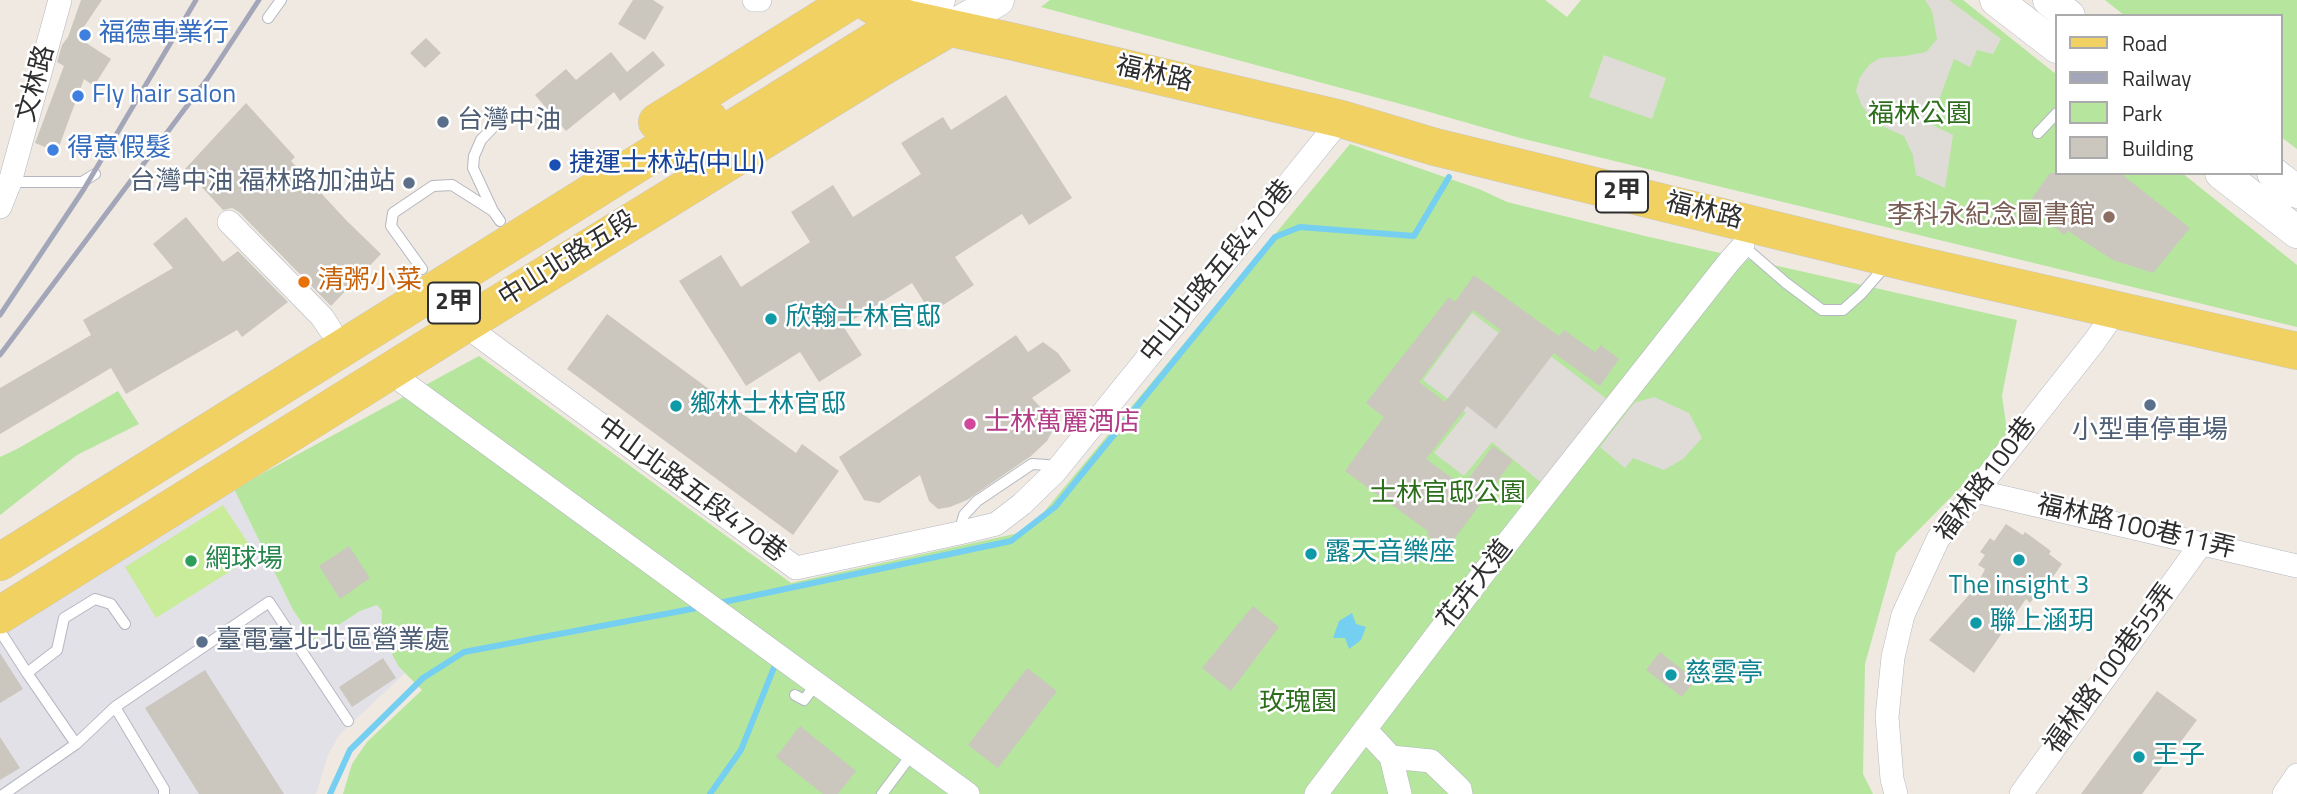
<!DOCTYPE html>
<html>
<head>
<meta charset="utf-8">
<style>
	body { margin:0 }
	#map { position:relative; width:2297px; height:794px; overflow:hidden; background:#efe9e1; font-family:"Titillium Web",sans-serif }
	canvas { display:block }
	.legend { position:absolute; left:2055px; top:14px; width:228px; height:161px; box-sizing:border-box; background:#fff; border:2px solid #ababab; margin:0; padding:9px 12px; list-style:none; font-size:21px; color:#2e2e2e }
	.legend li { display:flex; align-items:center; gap:14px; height:35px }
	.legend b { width:35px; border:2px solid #ababab }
</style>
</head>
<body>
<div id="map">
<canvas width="2297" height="794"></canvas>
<ul class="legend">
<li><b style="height:9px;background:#f2d163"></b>Road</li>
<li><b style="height:9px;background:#a3a6b8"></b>Railway</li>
<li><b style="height:19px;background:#b6e59e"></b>Park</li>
<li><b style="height:19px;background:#cbc7bf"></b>Building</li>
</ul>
</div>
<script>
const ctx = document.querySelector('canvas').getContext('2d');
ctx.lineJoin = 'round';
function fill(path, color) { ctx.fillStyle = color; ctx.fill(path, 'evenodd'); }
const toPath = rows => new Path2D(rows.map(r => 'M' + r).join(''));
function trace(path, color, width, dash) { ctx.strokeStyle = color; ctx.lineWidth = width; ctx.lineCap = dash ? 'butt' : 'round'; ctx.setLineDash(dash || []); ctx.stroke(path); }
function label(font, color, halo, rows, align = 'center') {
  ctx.font = font + ' "Titillium Web","Noto Sans TC",sans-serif'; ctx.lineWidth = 5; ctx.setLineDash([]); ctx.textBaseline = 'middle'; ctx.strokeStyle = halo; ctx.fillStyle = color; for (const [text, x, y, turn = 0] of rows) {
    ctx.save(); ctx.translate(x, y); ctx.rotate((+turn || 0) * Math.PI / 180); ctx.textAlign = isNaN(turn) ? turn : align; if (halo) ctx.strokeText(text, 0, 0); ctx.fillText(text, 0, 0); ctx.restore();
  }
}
fill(toPath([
	[234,489,293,610,313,641,360,611,377,604,391,629,405,644,399,667,405,673,339,735,328,755,316,794,0,794,0,635]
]), '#e3e1e8');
fill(toPath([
	[1050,0,1545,0,1567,17,1581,0,1963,0,2057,75,2057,173,2182,173,2297,265,2297,327,1520,138,1419,109,1041,7],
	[2105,0,2297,0,2297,149,2281,137,2281,16,2125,16],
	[1350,144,1479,189,1507,202,1645,236,2017,320,2002,395,2008,439,1896,553,1865,664,1863,774,1873,794,343,794,352,764,367,742,422,690,399,667,392,654,405,644,391,629,381,630,382,611,377,605,360,611,314,641,293,610,234,489,479,356,791,583,1028,531],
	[118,391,139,424,77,455,0,515,0,457,17,449]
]), '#b6e59e');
fill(toPath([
	[223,505,256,555,156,618,125,567]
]), '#c9ec9a');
fill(toPath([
	[1925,0,1949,0,2001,39,1993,54,1977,50,1970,67,1954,59,1930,124,1953,135,1945,188,1916,175,1913,155,1904,136,1886,128,1872,118,1862,106,1856,91,1860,77,1870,64,1880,58,1905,56,1926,52,1937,39,1932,11],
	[1604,55,1666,78,1652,119,1589,97],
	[1472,313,1540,364,1548,354,1616,406,1550,490,1492,442,1464,476,1434,453,1466,413,1423,380],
	[1654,397,1689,413,1702,438,1683,459,1664,470,1633,458,1625,468,1600,447,1634,403]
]), '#dfdcd8');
fill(toPath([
	[1352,613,1356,624,1366,627,1361,640,1349,649,1345,638,1333,638,1339,621]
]), '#75cff0');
trace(toPath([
	[719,603,1011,541,1055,507,1275,237,1300,227,1414,236,1449,177],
	[330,794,350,750,423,678,464,652,702,607],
	[710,794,741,750,775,665]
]), '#75cff0', 6);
fill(toPath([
	[81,0,102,0,77,37,111,59,94,86,84,79,57,152,35,143,64,66,57,62,62,45,68,37],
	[633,0,653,0,664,7,645,40,618,24],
	[426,38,441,53,425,68,410,53],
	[653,51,665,65,620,101,614,92,566,131,535,95,566,69,576,80,611,52,627,72],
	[1006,95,1072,198,1029,225,1022,214,955,257,974,285,931,313,912,283,843,326,862,355,819,382,800,352,746,386,679,281,721,255,741,287,810,242,791,212,833,185,853,217,921,174,901,143,943,117,951,130],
	[246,103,295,157,291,161,347,221,381,254,331,306,239,212,232,208,223,210,185,169],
	[2050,173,2120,173,2190,228,2153,273,2113,260,2068,231,2064,235,2027,205],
	[186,217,223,262,238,251,288,302,242,337,237,330,126,394,111,368,0,434,0,388,91,335,83,320,173,268,153,244],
	[1474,275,1559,336,1564,330,1595,352,1601,345,1619,359,1600,386,1554,353,1496,429,1467,406,1426,459,1463,486,1493,446,1513,460,1446,550,1427,535,1429,532,1345,471,1384,417,1366,403,1449,297,1455,302],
	[1473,310,1501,330,1445,402,1419,382],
	[607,314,796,453,802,444,839,471,793,535,567,369],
	[1016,335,1028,352,1043,342,1058,353,1071,371,1032,398,1052,420,1054,428,1047,441,1031,456,967,500,950,507,938,509,929,501,920,475,879,503,864,500,839,457],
	[2006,524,2023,535,2025,532,2051,551,2049,554,2062,564,2050,581,2053,582,2043,596,2038,592,2030,603,2026,599,1974,673,1929,640,1976,587,1985,569,1978,565,1985,555,1980,552,1990,538,1994,541],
	[349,546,370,578,340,599,319,566],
	[1253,606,1279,627,1231,691,1202,668],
	[1660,652,1695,680,1682,697,1646,670],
	[0,653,23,689,0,703],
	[383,658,396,678,352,707,339,687],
	[1027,668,1057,691,998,768,968,745],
	[205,670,284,794,199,794,145,708],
	[2157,691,2197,720,2142,794,2081,794],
	[800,726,856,771,838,794,823,794,776,757],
	[0,737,20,768,0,780]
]), '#cbc7bf');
const lane = toPath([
	[268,18,281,0],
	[498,122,481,140,474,156,473,168,493,211,500,221],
	[2038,133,2057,113],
	[10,182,82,182,95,174],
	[1741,244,1786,283,1822,310,1843,310,1861,294,1888,263],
	[422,269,391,226,393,213,433,186,452,185,493,211],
	[959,533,964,515,977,501,1032,464,1047,465,1055,472],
	[0,631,27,673],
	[795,695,804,700,816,684],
	[115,707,164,789,164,794],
	[76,744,27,673,57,650,64,618,95,599,111,604,125,624],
	[4,794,76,744,115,707,269,602,348,721],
	[882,794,912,754]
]);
const street = toPath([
	[754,0,760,0],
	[0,207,10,182,60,0],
	[229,222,322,317,330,329],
	[467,323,478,335,796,568,959,533,996,524,1022,504,1055,472,1341,119],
	[393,370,403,382,968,794],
	[1976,491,2297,566],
	[1365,729,1391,757,1400,794],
	[1391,757,1431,761,1460,789,1461,794],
	[1316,794,1486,570,1728,263,1743,246],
	[1896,794,1892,779,1887,717,1893,657,1903,615,1938,539,2094,342,2117,309],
	[2021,794,2201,544],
	[2284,794,2297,775]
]);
const secondary = toPath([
	[1996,0,2057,47],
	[2049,0,2069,16],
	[909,19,939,0],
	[949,28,998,0],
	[2221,173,2297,232],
	[2273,173,2297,192]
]);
const primary = toPath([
	[864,0,882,11,909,19,1010,41,1341,119,1435,147,1914,264,2297,351],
	[657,122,852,0],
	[690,155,909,19],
	[0,562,709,119],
	[0,615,467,323,884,66,949,28]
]);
trace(lane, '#b4b7c1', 12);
trace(street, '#b4b7c1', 24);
trace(secondary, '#b4b7c1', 33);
trace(primary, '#c9c9c9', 38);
trace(lane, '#fff', 10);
trace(street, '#fff', 23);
trace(secondary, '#fff', 32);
trace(primary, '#f2d163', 37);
trace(toPath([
	[0,315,84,189,196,0],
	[0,355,208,78,259,0]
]), '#a3a6b8', 5);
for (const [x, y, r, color] of [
	[85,35,7,"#3f7fe0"],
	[78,96,7,"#3f7fe0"],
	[443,122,7,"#5c6f8a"],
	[53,150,7,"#3f7fe0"],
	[555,165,7,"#1a4fb4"],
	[409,183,7,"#5c6f8a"],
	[2109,217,7,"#8d6e63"],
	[304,282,7,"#e8710a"],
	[771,319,7,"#0f9aa8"],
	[2150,405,7,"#5c6f8a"],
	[676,406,7,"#0f9aa8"],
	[970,424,7,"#d1479c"],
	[1311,554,7,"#0f9aa8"],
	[2019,560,7,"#0f9aa8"],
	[191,561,7,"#2e9e5b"],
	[1976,623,7,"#0f9aa8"],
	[202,642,7,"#5c6f8a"],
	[1671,675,7,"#0f9aa8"],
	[2139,757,7,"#0f9aa8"]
]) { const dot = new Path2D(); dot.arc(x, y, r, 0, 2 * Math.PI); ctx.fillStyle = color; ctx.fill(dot); trace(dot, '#fff', 2.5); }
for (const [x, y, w] of [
	[1622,192,52],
	[454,303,52]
]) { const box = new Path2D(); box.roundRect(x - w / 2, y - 20.5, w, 41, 5); ctx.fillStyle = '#fff'; ctx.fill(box); trace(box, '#2e2e2e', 2); }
label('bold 24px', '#2e2e2e', null, [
	["2甲",1622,192],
	["2甲",454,303]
]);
label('26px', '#366cbe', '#fff', [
	["福德車業行",99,35],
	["Fly hair salon",92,96],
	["得意假髮",67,150]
], 'left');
label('26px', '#2e2e2e', '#fff', [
	["福林路",1154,75,13],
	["文林路",37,84,-75],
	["福林路",1704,212,14],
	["中山北路五段",568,260,-32],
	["中山北路五段470巷",1218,272,-51],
	["福林路100巷",1987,480,-53],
	["中山北路五段470巷",691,491,36],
	["福林路100巷11弄",2136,528,13],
	["花卉大道",1476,585,-52],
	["福林路100巷55弄",2111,669,-54]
]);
label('26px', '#2c6e1b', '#fff', [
	["福林公園",1920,116],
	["士林官邸公園",1448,495],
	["玫瑰園",1298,704]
]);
label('26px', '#4e5e75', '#fff', [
	["台灣中油",457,122],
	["台灣中油 福林路加油站",395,183,"right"],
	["小型車停車場",2150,432,"center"],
	["臺電臺北北區營業處",216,642]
], 'left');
label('26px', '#164399', '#fff', [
	["捷運士林站(中山)",569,165]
], 'left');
label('26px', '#785e54', '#fff', [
	["李科永紀念圖書館",2095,217]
], 'right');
label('26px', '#c56008', '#fff', [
	["清粥小菜",318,282]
], 'left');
label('26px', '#0d838f', '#fff', [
	["欣翰士林官邸",785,319],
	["鄉林士林官邸",690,406],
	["露天音樂座",1325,554],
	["The insight 3",2019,587,"center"],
	["聯上涵玥",1990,623],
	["慈雲亭",1685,675],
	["王子",2153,757]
], 'left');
label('26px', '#b23c85', '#fff', [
	["士林萬麗酒店",984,424]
], 'left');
label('26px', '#27864d', '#fff', [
	["網球場",205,561]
], 'left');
</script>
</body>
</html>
